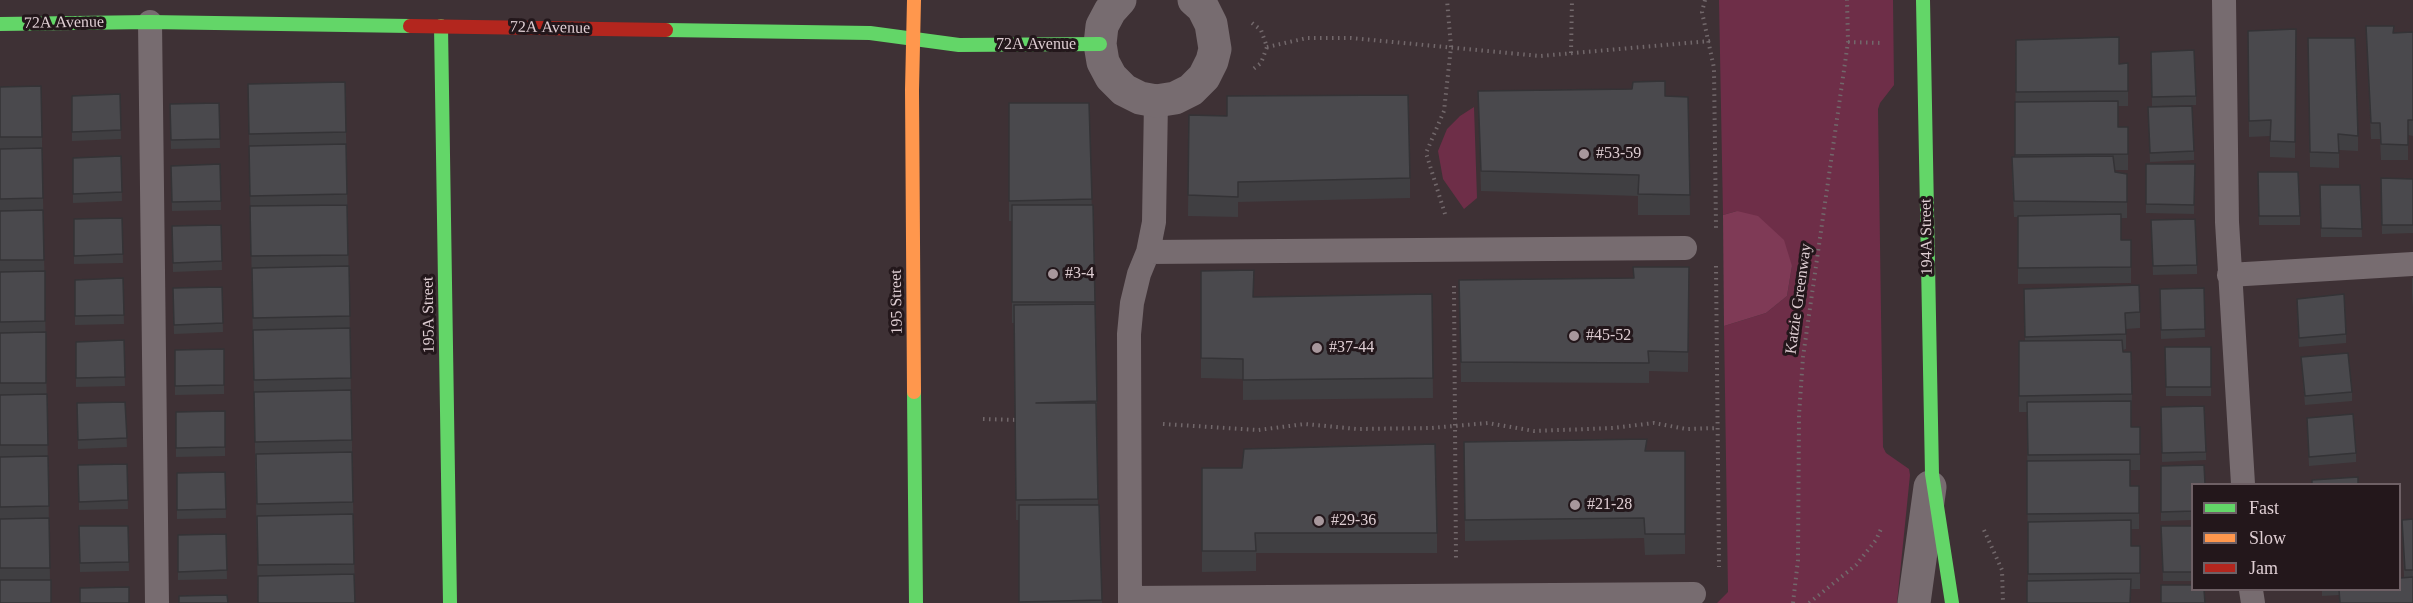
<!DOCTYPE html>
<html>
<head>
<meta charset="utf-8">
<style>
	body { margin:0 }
	#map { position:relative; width:2413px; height:603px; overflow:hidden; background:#3e3135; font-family:"Times New Roman",serif }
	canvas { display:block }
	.legend { position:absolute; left:2191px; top:483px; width:210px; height:108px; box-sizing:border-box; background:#23171b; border:2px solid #6e6065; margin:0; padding:8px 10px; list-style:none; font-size:18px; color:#dfced3 }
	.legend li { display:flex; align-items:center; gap:12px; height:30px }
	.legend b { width:30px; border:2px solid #6e6065 }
</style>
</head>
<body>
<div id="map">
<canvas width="2413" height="603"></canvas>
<ul class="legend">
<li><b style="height:8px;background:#63d668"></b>Fast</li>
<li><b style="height:8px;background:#ff974d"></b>Slow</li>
<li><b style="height:8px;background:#b3261e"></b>Jam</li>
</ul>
</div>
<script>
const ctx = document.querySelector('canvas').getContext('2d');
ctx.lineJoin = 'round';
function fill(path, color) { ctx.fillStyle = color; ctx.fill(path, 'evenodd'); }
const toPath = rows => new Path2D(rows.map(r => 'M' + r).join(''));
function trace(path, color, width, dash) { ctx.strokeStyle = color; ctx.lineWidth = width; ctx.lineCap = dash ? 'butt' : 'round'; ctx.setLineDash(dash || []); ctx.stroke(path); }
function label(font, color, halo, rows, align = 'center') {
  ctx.font = font + ' "Times New Roman",serif'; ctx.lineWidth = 6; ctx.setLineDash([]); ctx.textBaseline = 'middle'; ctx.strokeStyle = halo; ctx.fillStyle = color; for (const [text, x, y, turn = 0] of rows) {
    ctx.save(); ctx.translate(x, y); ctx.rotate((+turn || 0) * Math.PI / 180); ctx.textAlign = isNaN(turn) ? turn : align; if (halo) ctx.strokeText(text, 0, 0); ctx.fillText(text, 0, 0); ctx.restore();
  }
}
fill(toPath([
	[1719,0,1893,0,1894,85,1880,103,1878,109,1883,447,1886,453,1909,469,1910,475,1897,603,1717,603,1728,592,1724,326,1766,313,1787,296,1792,266,1737,211,1723,215],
	[1474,107,1477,198,1464,209,1443,179,1438,151,1447,129,1460,116]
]), '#6e2e48');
fill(toPath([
	[1737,211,1758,216,1784,240,1792,266,1787,296,1766,313,1724,326,1723,215]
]), '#7f3a56');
trace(toPath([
	[1705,0,1702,12,1714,68,1716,228],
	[1252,23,1261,30,1267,47,1261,63,1252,70],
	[1848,42,1883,43],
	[1267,47,1307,38,1351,38,1540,56,1710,41],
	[1571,53,1572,0],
	[1445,214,1426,153,1444,111,1451,47,1447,0],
	[1716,266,1719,567],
	[1454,286,1456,561],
	[983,419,1018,420],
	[1163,424,1258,430,1305,424,1357,429,1431,428,1488,423,1534,431,1613,428,1654,423,1686,429,1718,428],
	[1984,530,2002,570,2003,603],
	[1793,603,1798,560,1799,415,1803,357,1848,42,1847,0],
	[1809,603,1856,565,1876,540,1881,529]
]), '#72686b', 4, [1.5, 4.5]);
trace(toPath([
	[2224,0,2227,222,2243,484],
	[150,22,157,603],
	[1148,252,1685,248],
	[2229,275,2413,264],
	[2251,590,2253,603],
	[1130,598,1694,594],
	[1130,603,1129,334,1132,303,1139,274,1148,252,1154,222,1156,101]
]), '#776c70', 24);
trace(toPath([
	[1120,0,1110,11,1102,26,1100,44,1103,62,1111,77,1124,90,1140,98,1156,101,1175,98,1191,90,1204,77,1212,61,1215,49,1211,24,1203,8,1194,0],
	[1914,603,1930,487]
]), '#776c70', 33);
trace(toPath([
	[1923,0,1932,474,1952,603],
	[0,24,150,22,410,26],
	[441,26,450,603],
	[666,30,870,33,959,45,1100,44],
	[914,392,916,603]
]), '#63d668', 14);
trace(toPath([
	[914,0,912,90,914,392]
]), '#ff974d', 14);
trace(toPath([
	[410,26,666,30]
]), '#b3261e', 14);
fill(toPath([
	[2366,26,2394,33,2413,32,2413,136,2408,135,2408,160,2381,160,2380,139,2371,139],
	[2296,29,2295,158,2270,157,2270,136,2249,137,2248,31],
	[2308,38,2358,136,2358,151,2339,150,2339,168,2310,167],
	[2016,40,2119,64,2128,63,2128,106,2118,106,2118,127,2128,127,2128,170,2115,170,2115,172,2127,174,2127,218,2121,218,2121,240,2131,240,2131,283,2018,284,2018,217,2014,217,2012,173,2012,157,2015,157],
	[2151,52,2196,96,2196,105,2152,106],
	[345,82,355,603,258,603,248,84],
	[41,86,50,580,0,603,0,87],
	[1478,91,1688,97,1690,215,1638,215,1638,196,1481,191],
	[120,94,121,139,72,141,72,96],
	[219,103,220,148,171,149,170,104],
	[1009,103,1089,103,1097,401,1097,421,1098,505,1102,603,1019,603,1019,520,1016,520,1014,323,1012,323,1012,221,1009,221],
	[2148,107,2194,151,2194,160,2150,162],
	[1189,115,1410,178,1410,198,1238,202,1238,217,1188,216],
	[121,156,122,201,73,203,73,158],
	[220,164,221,210,172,211,171,166],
	[2146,164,2195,164,2194,214,2146,213],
	[2258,172,2300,216,2300,225,2259,225],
	[2381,178,2413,179,2413,233,2382,234],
	[2320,185,2360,185,2362,237,2321,237],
	[122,218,123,263,74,264,74,219],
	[2151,220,2197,265,2197,274,2153,275],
	[221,225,222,270,173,272,172,226],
	[1633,267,1689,267,1688,372,1649,371,1649,383,1461,382,1459,280,1633,278],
	[1201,271,1254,297,1432,294,1433,398,1243,400,1243,379,1201,378],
	[123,278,124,324,75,325,75,280],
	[2412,278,2413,278,2413,308,2412,294],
	[222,287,223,332,174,334,173,288],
	[2204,288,2205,337,2161,339,2160,289],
	[2024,289,2140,312,2140,328,2126,329,2126,349,2123,350,2132,394,2131,427,2140,427,2140,470,2130,470,2130,486,2139,486,2139,529,2131,529,2131,546,2140,546,2140,589,2131,589,2028,581,2027,412,2019,412,2019,341,2025,341],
	[2297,308,2346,334,2346,343,2299,347],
	[124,340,125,386,76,387,76,342],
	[2165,347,2211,347,2211,396,2166,396],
	[224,349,224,394,175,395,175,350],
	[2301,357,2352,392,2352,401,2305,405],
	[125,402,127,447,78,449,77,403],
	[2161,407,2206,452,2206,460,2162,462],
	[225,411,225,456,176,457,176,412],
	[2307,427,2356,453,2356,462,2309,466],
	[1464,442,1647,451,1685,451,1685,554,1645,555,1644,538,1465,541],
	[127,464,128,509,79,510,78,465],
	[2161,466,2193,484,2193,520,2161,521],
	[1202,468,1437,533,1437,553,1256,553,1256,571,1202,572],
	[225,472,226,518,177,519,177,473],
	[2413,519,2413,603,2339,603,2339,595,2322,596,2322,590,2400,590,2404,578,2402,520],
	[79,526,128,526,129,571,80,572],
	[2161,526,2193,526,2193,581,2163,581],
	[226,534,227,579,178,580,178,535]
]), '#403f42');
const building = toPath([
	[2366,26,2394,26,2393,33,2413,32,2413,120,2408,120,2408,145,2381,144,2380,123,2371,123,2366,26],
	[2296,29,2295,142,2270,141,2271,120,2249,121,2248,31,2296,29],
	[2119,37,2119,64,2128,63,2128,91,2016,92,2016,40,2119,37],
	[2308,38,2355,38,2358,136,2338,134,2339,153,2310,152,2308,38],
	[2194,50,2196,96,2152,97,2151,52,2194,50],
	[1665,81,1665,96,1688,97,1690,195,1638,194,1639,175,1481,171,1478,91,1632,89,1633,82,1665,81],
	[345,82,346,132,249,134,248,84,345,82],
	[41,86,42,137,0,137,0,87,41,86],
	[120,94,121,130,72,132,72,96,120,94],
	[1408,95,1410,178,1238,182,1238,197,1188,195,1189,115,1227,116,1227,96,1408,95],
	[2118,101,2118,127,2128,127,2128,154,2015,155,2015,102,2118,101],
	[219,103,220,139,171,140,170,104,219,103],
	[1009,103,1089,103,1092,199,1009,201,1009,103],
	[2192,106,2194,151,2150,153,2148,107,2192,106],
	[346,144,347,194,250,196,249,146,346,144],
	[42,148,43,198,0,199,0,149,42,148],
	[121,156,122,192,73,194,73,158,121,156],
	[2113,156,2115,172,2127,174,2127,202,2014,201,2012,157,2113,156],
	[220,164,221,201,172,202,171,166,220,164],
	[2146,164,2195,164,2194,205,2146,204,2146,164],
	[2258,172,2298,172,2300,216,2259,216,2258,172],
	[2381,178,2413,179,2413,225,2382,225,2381,178],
	[2320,185,2360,185,2362,229,2321,228,2320,185],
	[347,205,348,255,251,256,250,206,347,205],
	[1012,205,1093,205,1095,302,1012,302,1012,205],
	[43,210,44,260,0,260,0,211,43,210],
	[2121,214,2121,240,2131,240,2131,267,2018,268,2018,216,2121,214],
	[122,218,123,254,74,256,74,219,122,218],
	[2195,219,2197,265,2153,266,2151,220,2195,219],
	[221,225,222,261,173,263,172,226,221,225],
	[349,266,350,316,253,318,252,268,349,266],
	[1633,267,1689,267,1688,352,1648,351,1649,363,1461,362,1459,280,1634,278,1633,267],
	[1254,270,1253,297,1432,294,1433,378,1243,380,1243,359,1201,358,1201,271,1254,270],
	[45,271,45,321,0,322,0,272,45,271],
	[123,278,124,315,75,316,75,280,123,278],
	[2139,285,2140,312,2125,313,2126,334,2025,337,2024,289,2139,285],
	[222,287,223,323,174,325,173,288,222,287],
	[2204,288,2205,329,2161,330,2160,289,2204,288],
	[2344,294,2346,334,2299,338,2297,299,2344,294],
	[1095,304,1097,401,1036,403,1096,403,1098,499,1016,500,1014,305,1095,304],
	[350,328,351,378,254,380,253,330,350,328],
	[46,332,46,383,0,383,0,333,46,332],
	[124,340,125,377,76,378,76,342,124,340],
	[2122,340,2123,352,2131,352,2132,394,2019,396,2019,341,2122,340],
	[2165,347,2211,347,2211,387,2166,387,2165,347],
	[224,349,224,385,175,386,175,350,224,349],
	[2348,353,2352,392,2305,396,2301,357,2348,353],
	[351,390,352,440,255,442,254,392,351,390],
	[47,394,48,445,0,445,0,395,47,394],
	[2131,401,2131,427,2140,427,2140,454,2028,455,2027,402,2131,401],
	[125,402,127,438,78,440,77,403,125,402],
	[2204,406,2206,452,2162,453,2161,407,2204,406],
	[225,411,225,447,176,448,176,412,225,411],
	[2353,414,2356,453,2309,457,2307,418,2353,414],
	[1647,439,1645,451,1685,451,1685,534,1645,534,1644,518,1465,520,1464,442,1647,439],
	[1435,444,1437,533,1255,533,1256,551,1202,551,1202,468,1242,468,1244,449,1435,444],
	[352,452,353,502,257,504,256,454,352,452],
	[48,456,49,506,0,507,0,457,48,456],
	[2130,460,2130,486,2139,486,2139,513,2027,514,2027,461,2130,460],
	[127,464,128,500,79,502,78,465,127,464],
	[2204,465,2205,484,2193,484,2193,511,2161,512,2161,466,2204,465],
	[225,472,226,509,177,510,177,473,225,472],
	[2358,477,2358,484,2312,484,2312,480,2358,477],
	[1019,505,1099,505,1102,600,1019,602,1019,505],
	[353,514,354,564,258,565,257,516,353,514],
	[49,518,50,568,0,568,0,519,49,518],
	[2413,519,2413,570,2405,570,2402,520,2413,519],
	[2131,520,2131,546,2140,546,2140,573,2028,574,2028,522,2131,520],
	[79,526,128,526,129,562,80,563,79,526],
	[2161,526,2193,526,2193,572,2163,572,2161,526],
	[226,534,227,570,178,572,178,535,226,534],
	[354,574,355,603,258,603,258,576,354,574],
	[2413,577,2413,603,2340,603,2339,590,2400,590,2400,578,2413,577],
	[2131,579,2130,603,2027,603,2027,581,2131,579],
	[0,580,51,580,51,603,0,603,0,580],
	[2161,585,2193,585,2193,590,2204,590,2205,603,2161,603,2161,585],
	[129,587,129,603,80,603,80,588,129,587],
	[227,595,228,603,179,603,179,596,227,595]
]);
fill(building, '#4a494d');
trace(building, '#343336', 1.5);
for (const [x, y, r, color] of [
	[1584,154,6,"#a7979c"],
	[1053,274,6,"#a7979c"],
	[1574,336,6,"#a7979c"],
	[1317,348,6,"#a7979c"],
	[1575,505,6,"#a7979c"],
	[1319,521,6,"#a7979c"]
]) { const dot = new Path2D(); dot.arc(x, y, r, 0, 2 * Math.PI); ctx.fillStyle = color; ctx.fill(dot); trace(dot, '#23171b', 2); }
label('16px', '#dfced3', '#23171b', [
	["72A Avenue",64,23,-1],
	["72A Avenue",550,28,1],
	["72A Avenue",1036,45],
	["194A Street",1927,237,-91],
	["Katzie Greenway",1799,299,-82],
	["195 Street",897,302,-91],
	["195A Street",429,315,-91]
]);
label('16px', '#dfced3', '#23171b', [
	["#53-59",1596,154],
	["#3-4",1065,274],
	["#45-52",1586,336],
	["#37-44",1329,348],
	["#21-28",1587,505],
	["#29-36",1331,521]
], 'left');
</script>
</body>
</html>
